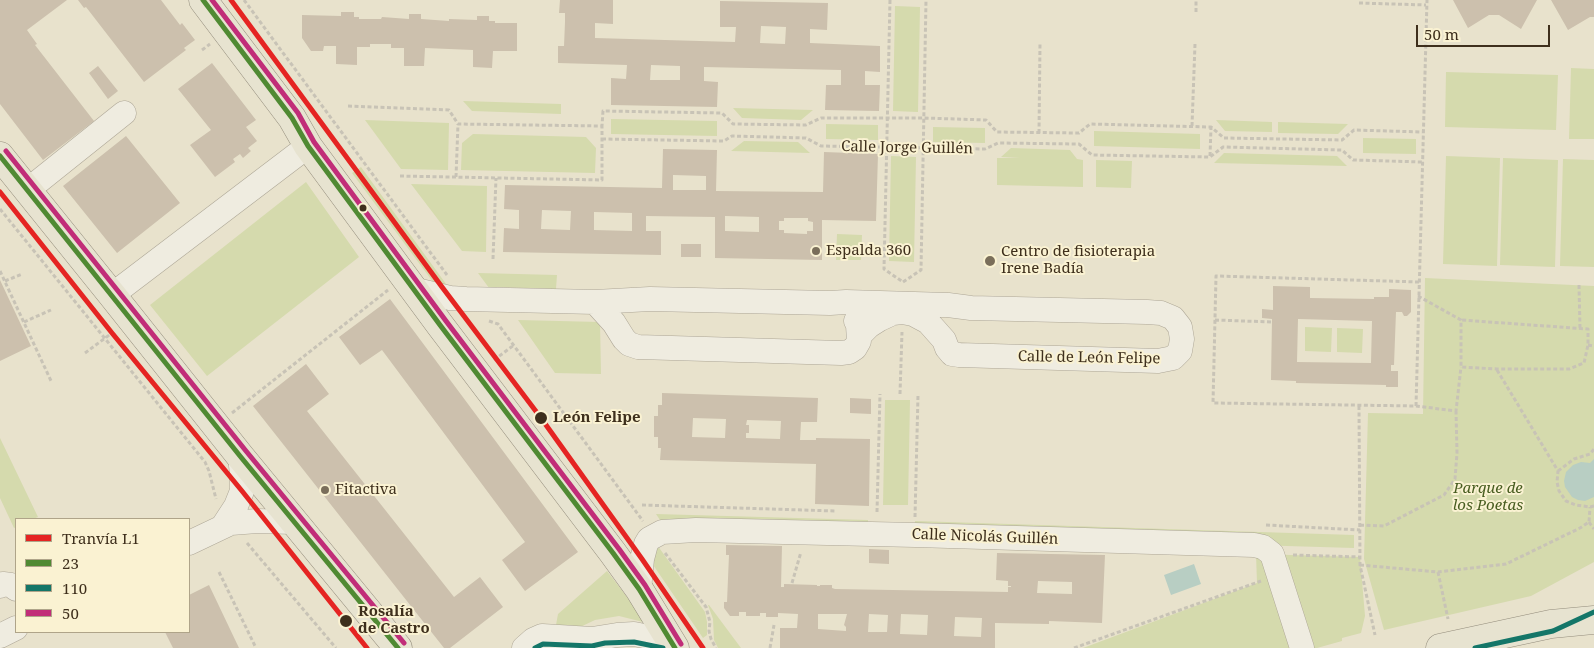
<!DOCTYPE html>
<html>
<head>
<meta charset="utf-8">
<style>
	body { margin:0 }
	#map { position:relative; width:1594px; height:648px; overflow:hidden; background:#e8e2cc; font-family:"Noto Serif",serif }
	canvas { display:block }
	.legend { position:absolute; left:15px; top:518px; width:175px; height:115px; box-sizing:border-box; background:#faf2d2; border:1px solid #afa489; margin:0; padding:6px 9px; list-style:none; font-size:15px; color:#3e2f1c }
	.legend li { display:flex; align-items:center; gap:10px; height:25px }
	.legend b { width:25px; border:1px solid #afa489 }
	.scale { position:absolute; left:1416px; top:25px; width:134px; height:22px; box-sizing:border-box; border:2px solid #3e2f1c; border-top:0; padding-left:6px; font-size:15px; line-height:18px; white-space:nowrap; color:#3e2f1c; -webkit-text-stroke:4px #faf2d2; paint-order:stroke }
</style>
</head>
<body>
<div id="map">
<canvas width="1594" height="648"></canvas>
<ul class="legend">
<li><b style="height:6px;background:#e52422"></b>Tranvía L1</li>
<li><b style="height:6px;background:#508a33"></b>23</li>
<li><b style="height:6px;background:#147668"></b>110</li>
<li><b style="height:6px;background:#c12d78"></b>50</li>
</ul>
<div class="scale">50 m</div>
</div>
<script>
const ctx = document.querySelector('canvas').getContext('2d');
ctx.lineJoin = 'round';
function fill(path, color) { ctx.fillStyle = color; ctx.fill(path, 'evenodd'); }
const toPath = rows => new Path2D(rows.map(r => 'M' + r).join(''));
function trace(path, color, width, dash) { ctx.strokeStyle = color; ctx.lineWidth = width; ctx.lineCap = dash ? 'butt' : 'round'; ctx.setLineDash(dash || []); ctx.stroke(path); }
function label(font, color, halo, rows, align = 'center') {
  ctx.font = font + ' "Noto Serif",serif'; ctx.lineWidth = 4; ctx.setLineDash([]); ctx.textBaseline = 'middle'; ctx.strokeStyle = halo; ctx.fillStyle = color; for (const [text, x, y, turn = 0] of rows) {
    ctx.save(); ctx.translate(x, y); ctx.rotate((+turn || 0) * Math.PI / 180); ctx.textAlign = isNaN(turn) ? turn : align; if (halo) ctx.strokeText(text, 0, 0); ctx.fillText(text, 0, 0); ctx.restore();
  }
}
fill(toPath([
	[895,6,920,7,918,112,893,111],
	[1571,68,1594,69,1594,139,1569,139],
	[1446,72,1558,75,1556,130,1445,127],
	[463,101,561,104,561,114,472,111],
	[733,108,813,110,801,120,742,118],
	[611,119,717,121,717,136,611,134],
	[365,120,449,123,448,170,401,169],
	[1216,120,1272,122,1272,132,1225,131],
	[1278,122,1348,124,1338,134,1278,133],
	[826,124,878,125,878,140,826,139],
	[933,127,985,128,985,143,933,142],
	[1094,131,1200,134,1200,149,1094,146],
	[473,134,586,137,596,148,595,173,461,170,462,143],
	[1363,138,1416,139,1416,154,1363,153],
	[744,141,798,142,810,153,731,151],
	[1011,148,1070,150,1077,159,1083,160,1083,187,997,185,997,158,1020,158,1001,157],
	[1224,153,1337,156,1347,166,1214,163],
	[891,156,916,157,914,262,889,261],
	[1446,156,1500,158,1497,266,1443,264],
	[1503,158,1558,160,1555,267,1500,265],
	[1563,159,1594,160,1594,267,1560,266],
	[1096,160,1132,161,1131,188,1096,187],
	[361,167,449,288,436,286,352,173],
	[306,182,359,257,207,376,150,305],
	[411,184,487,186,486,252,462,251],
	[837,234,862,235,861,260,836,260],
	[478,273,557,275,556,289,497,287,492,292],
	[1425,278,1594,286,1594,562,1531,596,1384,630,1364,559,1368,413,1423,414],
	[518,320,600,322,601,374,555,373],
	[1305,327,1332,328,1331,352,1305,351],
	[1337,328,1363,329,1362,353,1337,352],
	[885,400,910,400,908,505,883,505],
	[0,438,38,517,33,519,16,519,16,527,14,528,0,498],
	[656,514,868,520,868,532,664,526],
	[915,521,1354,535,1354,548,915,535],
	[655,542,705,612,707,622,707,635,703,638,647,556],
	[1256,554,1360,557,1365,616,1361,633,1342,638,1342,641,1317,648,1083,648,1257,583],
	[607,571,647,623,619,616,595,620,576,629,556,625,558,614],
	[708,605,709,605,741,648,718,648,714,640,713,619]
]), '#d5daad');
fill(toPath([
	[1594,459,1594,497,1585,501,1578,500,1572,497,1565,487,1564,481,1566,472,1573,465,1581,462,1590,463],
	[1194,564,1201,584,1171,595,1164,575]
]), '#b8cec3');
fill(toPath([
	[0,0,67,0,27,30,37,44,35,45,94,121,43,160,0,104],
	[78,0,161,0,180,25,182,23,195,40,184,48,186,50,144,82,86,7,84,8],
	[560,0,613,0,613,24,595,23,595,38,735,42,736,27,720,27,720,1,828,3,827,30,810,29,810,43,880,46,880,72,865,71,865,85,880,85,879,111,825,110,826,85,841,85,841,70,704,67,704,81,718,82,717,107,611,105,611,78,626,79,627,65,558,63,558,46,564,46,565,22,565,13,559,13],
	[761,26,786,27,785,44,760,43],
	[651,65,680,66,680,80,650,80],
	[1453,0,1537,0,1521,29,1499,15,1489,15,1468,28],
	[1551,0,1594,0,1594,17,1590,17,1568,30],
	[341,12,354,12,354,17,359,17,359,19,381,19,382,17,409,19,409,14,421,14,421,19,449,21,449,19,477,20,477,16,489,16,489,21,495,21,495,23,517,23,517,51,493,51,492,68,473,67,473,50,425,48,424,66,404,66,404,48,391,48,391,44,370,44,370,47,357,47,357,65,336,64,336,46,324,46,323,51,311,51,302,38,302,15,341,16],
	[212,63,256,120,246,127,257,141,248,148,251,151,243,158,240,154,233,159,235,162,215,177,190,145,211,130,178,89],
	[98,66,118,91,108,99,89,73],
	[126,136,180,203,117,253,63,186],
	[663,149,717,150,716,191,823,192,824,152,878,154,876,221,822,220,822,260,715,258,715,217,646,216,646,231,661,231,661,255,503,252,504,228,519,229,519,210,504,209,505,185,662,188],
	[673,175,706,176,706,190,673,190],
	[542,210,571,211,570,230,541,229],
	[594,212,632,213,632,231,594,230],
	[725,216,759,217,759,232,725,231],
	[784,218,808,218,808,221,813,222,813,231,807,231,807,234,784,233,784,230,779,230,779,221,784,221],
	[681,244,701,244,701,257,681,257],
	[0,280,31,346,0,361],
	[1273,286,1310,287,1310,298,1374,299,1374,297,1389,297,1389,289,1411,290,1411,312,1407,316,1404,316,1402,312,1396,312,1394,365,1391,365,1391,371,1398,371,1398,387,1386,387,1386,385,1296,383,1296,381,1271,380,1272,319,1262,318,1262,309,1273,310],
	[1298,319,1372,321,1371,363,1297,362],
	[390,299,578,552,525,591,502,560,525,542,382,350,360,365,339,337],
	[306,364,329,394,307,411,454,597,480,577,503,607,450,648,444,648,253,406],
	[662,393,818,398,817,422,801,422,800,440,816,440,816,438,870,439,869,506,815,504,816,464,660,460,661,448,658,448,658,437,654,437,654,416,658,416,658,405,662,405],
	[693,418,726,419,725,438,692,437],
	[747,420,781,421,780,439,746,438,746,433,749,433,749,425,746,425],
	[850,398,871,399,871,414,850,413],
	[726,545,782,546,781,587,784,587,784,584,817,585,817,586,820,586,820,585,832,585,832,588,835,589,1008,592,1008,587,1011,587,1011,586,1008,586,1008,581,996,580,997,553,1105,555,1102,623,1049,621,1049,624,995,623,995,648,780,648,780,628,797,628,798,614,778,613,778,617,766,617,766,613,760,613,760,616,746,616,746,612,739,612,739,616,730,616,724,608,724,602,727,602,729,555,726,555],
	[1038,581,1072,582,1072,594,1037,593],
	[818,614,847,614,844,625,846,627,846,631,818,629],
	[869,614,888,615,887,632,868,632],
	[901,614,928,615,927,635,900,634],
	[955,617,982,618,981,637,954,636],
	[869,549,889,550,889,564,869,563],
	[209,585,239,648,173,648,165,632,189,632,189,595]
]), '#ccc0ad');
const minor = toPath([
	[39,181,124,113],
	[416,290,450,298,466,299,595,302,650,299,830,303,846,302,948,305,971,308,1147,312,1161,313,1173,318,1180,327,1182,339,1180,351,1173,358,1158,361,959,355,952,354,947,348,944,340,928,322,913,314,902,312,893,313,880,319,869,326,859,336],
	[112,295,308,146],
	[595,302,614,323,624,339,629,344,638,347,841,353,849,352,855,348,859,341,858,325,856,321],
	[223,526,236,506,242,491,242,475,240,456],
	[189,543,231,523,257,521,294,522],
	[0,586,3,584,11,585,16,589],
	[639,589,642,559,646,544,649,539,662,532,696,530,915,535,1254,545,1263,547,1272,554,1302,648],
	[0,636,16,628],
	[524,648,533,640,542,636,592,639],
	[571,648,592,639,617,635,634,634,649,637,672,644]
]);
const major = toPath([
	[203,0,292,118,308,146,440,325,613,553,639,589,675,648],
	[0,156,112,295,240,456,398,648],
	[1440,648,1551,624,1594,620]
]);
trace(minor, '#ada696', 25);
trace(major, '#938c7c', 29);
trace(toPath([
	[244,0,447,275],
	[890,0,884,269,903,282],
	[1359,3,1426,5],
	[1196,12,1196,0],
	[202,50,210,44],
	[348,106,449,110,458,124,602,126,603,111,722,113,733,124,806,125,821,118,924,118,986,120,997,132,1079,133,1090,124,1211,127,1224,138,1342,140,1354,130,1422,132],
	[1192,126,1195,44],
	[1039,133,1040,43],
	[602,139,724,141,732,136,806,138,821,146,985,149,998,143,1079,144,1092,155,1210,157,1223,147,1342,150,1353,160,1422,162],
	[1210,156,1211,127],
	[400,176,602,180,602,126],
	[456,177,458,124],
	[0,209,205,462,209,471,216,499],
	[493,259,496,178],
	[0,271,52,383],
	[5,281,22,274],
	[903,282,921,270,926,0],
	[1419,282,1216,276,1213,403,1416,406,1456,411,1461,367],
	[1579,285,1580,328],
	[1418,296,1461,320,1461,367,1497,369,1569,369,1584,363,1588,345,1588,329,1461,320],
	[1215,320,1272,322],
	[489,321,498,324,643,521],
	[24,322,51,310],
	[1588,345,1594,346],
	[85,353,112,333],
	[494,360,514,345],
	[1497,370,1558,471,1557,482,1559,491,1566,501,1576,505,1590,507,1594,506],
	[900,394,902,332],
	[1359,406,1360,565,1375,635],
	[1416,406,1427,0],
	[232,413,388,290],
	[1558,471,1574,459,1590,454,1594,449],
	[642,505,835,511],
	[877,512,880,394],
	[915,517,918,395],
	[1589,522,1594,529],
	[1266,525,1360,530],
	[1360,525,1384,526,1444,495,1455,479,1457,453,1456,411],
	[247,543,336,648],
	[665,553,706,607,710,622,709,631,711,639,716,648],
	[1293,555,1360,557],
	[1360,565,1438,572,1506,564,1580,528,1589,522,1590,507],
	[219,572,256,648],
	[1438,572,1448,619],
	[792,583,801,552],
	[770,648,774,625],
	[1074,648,1261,581]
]), '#c8c3b6', 3, [4, 2.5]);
trace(minor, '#efece0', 24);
trace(major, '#e7e3d0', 28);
trace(toPath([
	[203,0,292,118,308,146,440,325,613,553,639,589,675,648],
	[0,156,240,456,398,648]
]), '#508a33', 5);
trace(toPath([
	[535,648,543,644,592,646,605,643,634,642,663,648],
	[1475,648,1553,631,1594,612]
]), '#147668', 5);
trace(toPath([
	[212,0,298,113,314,142,446,321,619,549,645,585,681,644],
	[6,151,246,451,404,643]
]), '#c12d78', 5);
trace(toPath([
	[231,0,442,287,541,418,642,559,703,648],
	[0,192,112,333,242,491,367,648]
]), '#e52422', 5);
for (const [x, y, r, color] of [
	[363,208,4.5,"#3e2f1c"],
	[816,251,5,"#7a6e5a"],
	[990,261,6,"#7a6e5a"],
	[541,418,7,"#3e2f1c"],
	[325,490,5,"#7a6e5a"],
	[346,621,7,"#3e2f1c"]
]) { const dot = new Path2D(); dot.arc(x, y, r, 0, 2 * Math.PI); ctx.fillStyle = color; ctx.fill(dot); trace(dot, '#faf2d2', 2); }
label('15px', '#3e2f1c', '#faf2d2', [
	["Calle Jorge Guillén",907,148,1],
	["Calle de León Felipe",1089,358,1],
	["Calle Nicolás Guillén",985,537,2]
]);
label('15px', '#3e2f1c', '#faf2d2', [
	["Espalda 360",826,251],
	["Centro de fisioterapia",1001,252],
	["Irene Badía",1001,269],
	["Fitactiva",335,490]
], 'left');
label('bold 15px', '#3e2f1c', '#faf2d2', [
	["León Felipe",553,418],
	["Rosalía",358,612],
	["de Castro",358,629]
], 'left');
label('italic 15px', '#485d20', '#faf2d2', [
	["Parque de",1488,489],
	["los Poetas",1488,506]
]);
</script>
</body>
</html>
